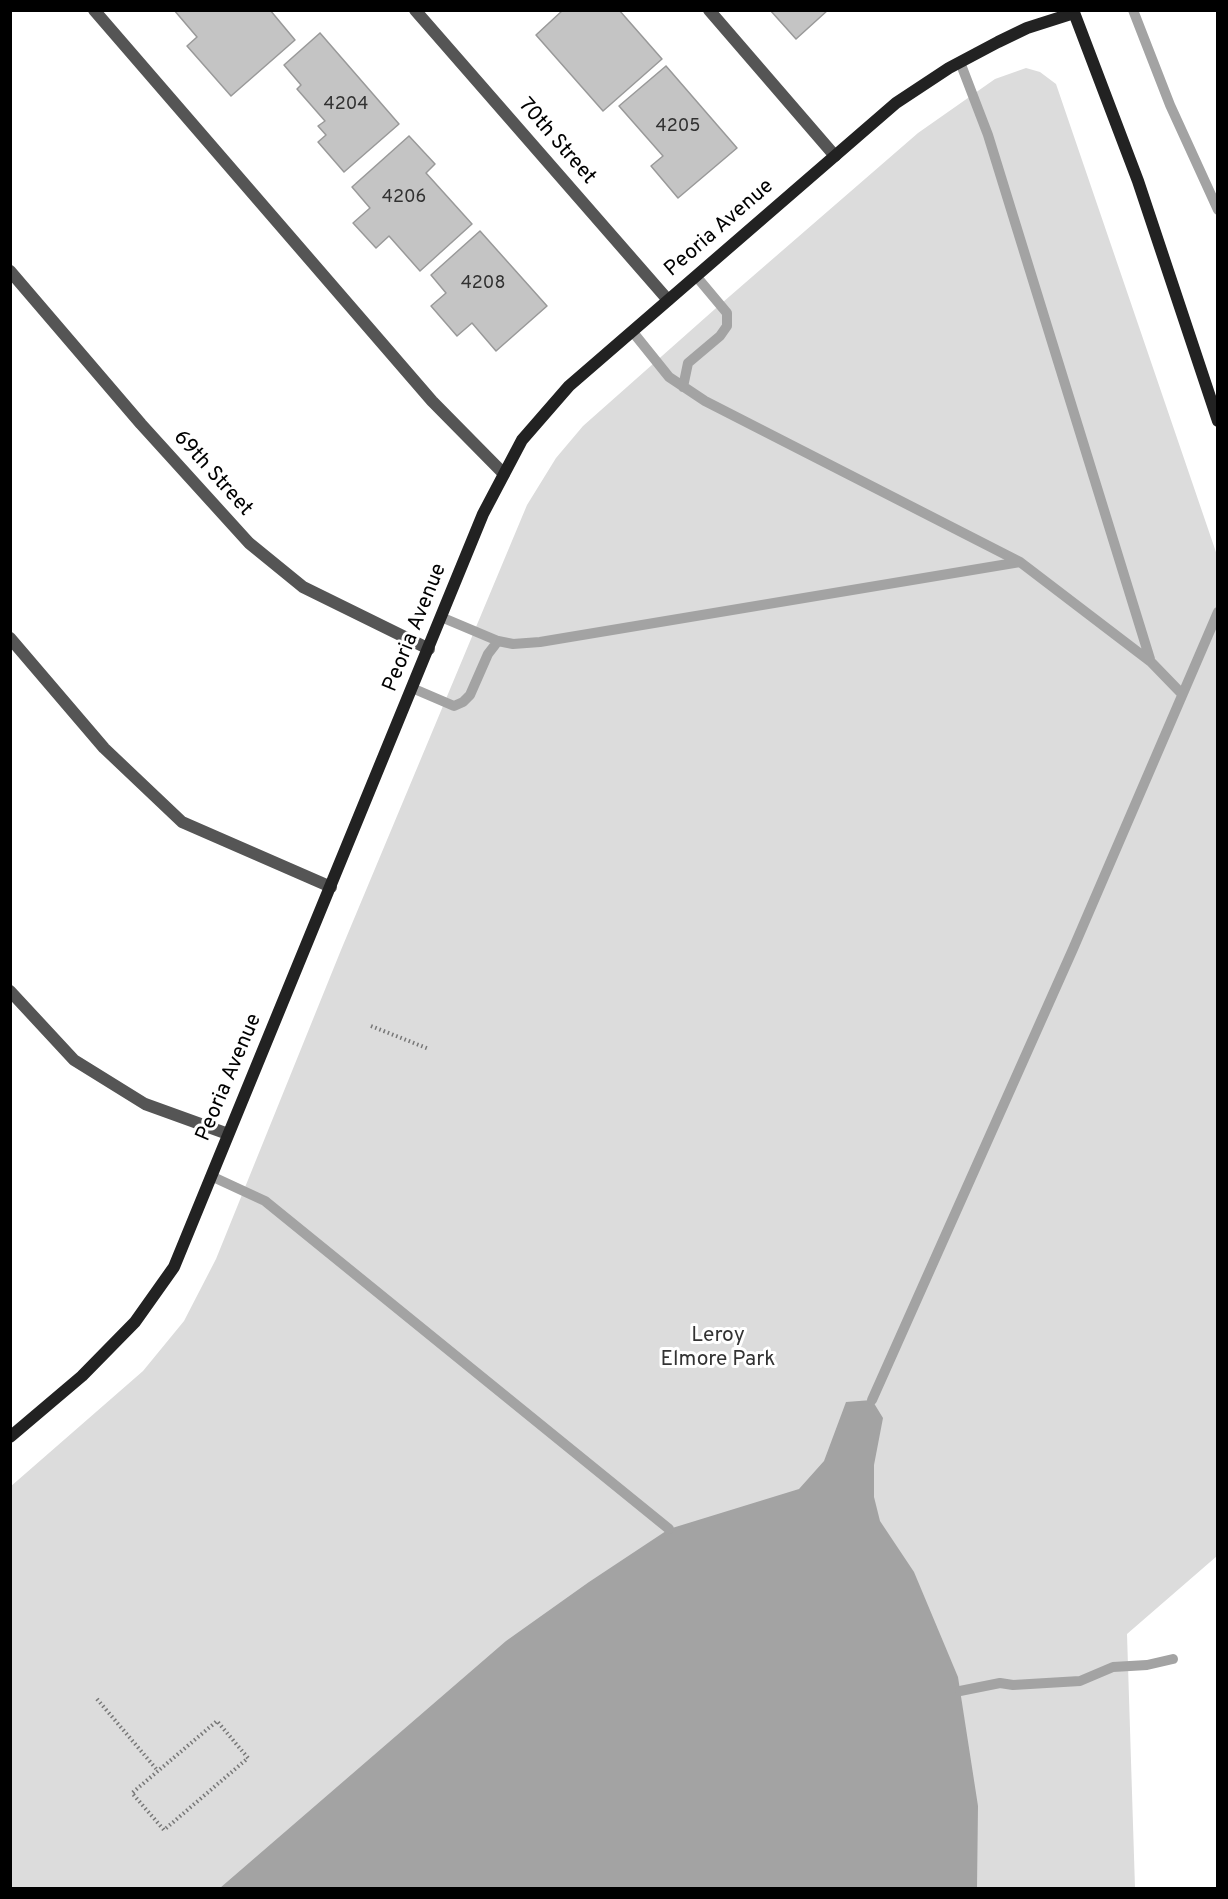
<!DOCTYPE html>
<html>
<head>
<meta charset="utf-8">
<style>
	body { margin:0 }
	#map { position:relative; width:1228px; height:1899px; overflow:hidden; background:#fff; font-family:Overpass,sans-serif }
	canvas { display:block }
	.frame { position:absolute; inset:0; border:12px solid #000; pointer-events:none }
</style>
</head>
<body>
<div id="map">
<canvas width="1228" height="1899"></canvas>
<div class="frame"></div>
</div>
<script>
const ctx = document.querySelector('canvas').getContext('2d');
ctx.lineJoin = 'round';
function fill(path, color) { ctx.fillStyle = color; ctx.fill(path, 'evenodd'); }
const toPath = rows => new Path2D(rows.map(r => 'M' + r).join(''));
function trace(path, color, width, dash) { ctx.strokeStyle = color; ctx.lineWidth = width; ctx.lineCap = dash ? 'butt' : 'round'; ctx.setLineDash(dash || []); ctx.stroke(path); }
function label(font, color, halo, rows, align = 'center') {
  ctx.font = font + ' Overpass,sans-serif'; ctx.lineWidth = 6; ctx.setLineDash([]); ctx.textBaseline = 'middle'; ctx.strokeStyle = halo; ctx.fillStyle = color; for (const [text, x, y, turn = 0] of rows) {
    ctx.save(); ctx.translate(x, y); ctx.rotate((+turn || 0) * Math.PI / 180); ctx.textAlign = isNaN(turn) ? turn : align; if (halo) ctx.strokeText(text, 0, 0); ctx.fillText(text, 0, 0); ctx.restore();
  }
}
fill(toPath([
	[1026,68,1040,72,1056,84,1218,558,1217,1556,1127,1634,1135,1888,11,1888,10,1487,143,1371,184,1321,216,1259,341,950,527,505,556,458,583,426,715,309,918,133,995,79]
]), '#dcdcdc');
fill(toPath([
	[872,1400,883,1418,874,1465,874,1497,880,1521,914,1572,958,1677,978,1806,977,1888,220,1888,506,1641,589,1582,669,1529,799,1489,824,1461,846,1402]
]), '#a3a3a3');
trace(toPath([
	[1133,10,1170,105,1218,210],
	[960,62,988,135,1150,659],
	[632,331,669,377,705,401,1020,562,1151,662,1182,694],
	[683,387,688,363,720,336,727,326,727,313,696,276],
	[441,617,498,641,513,644,540,642,1020,562],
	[412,688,454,706,463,702,470,695,488,654,498,641],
	[211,1176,265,1201,669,1529],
	[872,1400,1073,949,1218,612],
	[960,1691,1000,1683,1013,1685,1080,1681,1113,1667,1147,1665,1173,1659]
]), '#a3a3a3', 10);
const building = toPath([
	[174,10,270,10,295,40,231,96,187,46,197,37,174,10],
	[563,10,619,10,662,59,603,111,536,35,563,10],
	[770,10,828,10,796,39,770,10],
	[320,33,399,124,344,172,318,142,326,135,318,126,325,121,297,89,301,85,284,65,320,33],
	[666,66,737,148,678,198,651,166,663,156,619,106,666,66],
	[409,136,435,164,426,173,472,224,420,271,389,236,376,248,353,223,370,208,352,187,409,136],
	[480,231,547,306,496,351,472,323,457,336,431,306,446,293,431,275,480,231]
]);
fill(building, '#c4c4c4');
trace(building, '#999', 1.5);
trace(toPath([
	[371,1026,429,1049],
	[97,1699,158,1771,132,1793,164,1830,248,1758,217,1721,158,1771]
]), '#777', 4, [1.5, 3]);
trace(toPath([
	[94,10,432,401,504,474],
	[709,10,835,156],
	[10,638,104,748,182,822,331,887]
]), '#555', 12);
trace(toPath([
	[415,10,668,300],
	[10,271,141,424,249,543,303,587,429,649],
	[10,991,74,1060,145,1104,228,1134]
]), '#555', 12);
trace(toPath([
	[1073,10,1138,181,1218,421],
	[10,1437,82,1376,135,1322,174,1267,483,514,522,440,569,386,896,103,949,68,998,42,1027,28,1074,13]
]), '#222', 12);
label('18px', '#313131', null, [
	["4204",346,105],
	["4205",678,127],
	["4206",404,198],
	["4208",483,284]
]);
label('21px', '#000', '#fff', [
	["70th Street",556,142,49],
	["Peoria Avenue",720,229,-41],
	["69th Street",212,474,48],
	["Peoria Avenue",416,628,-68],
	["Peoria Avenue",230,1078,-67]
]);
label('21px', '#333', '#fff', [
	["Leroy",718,1337],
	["Elmore Park",718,1361]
]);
</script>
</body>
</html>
